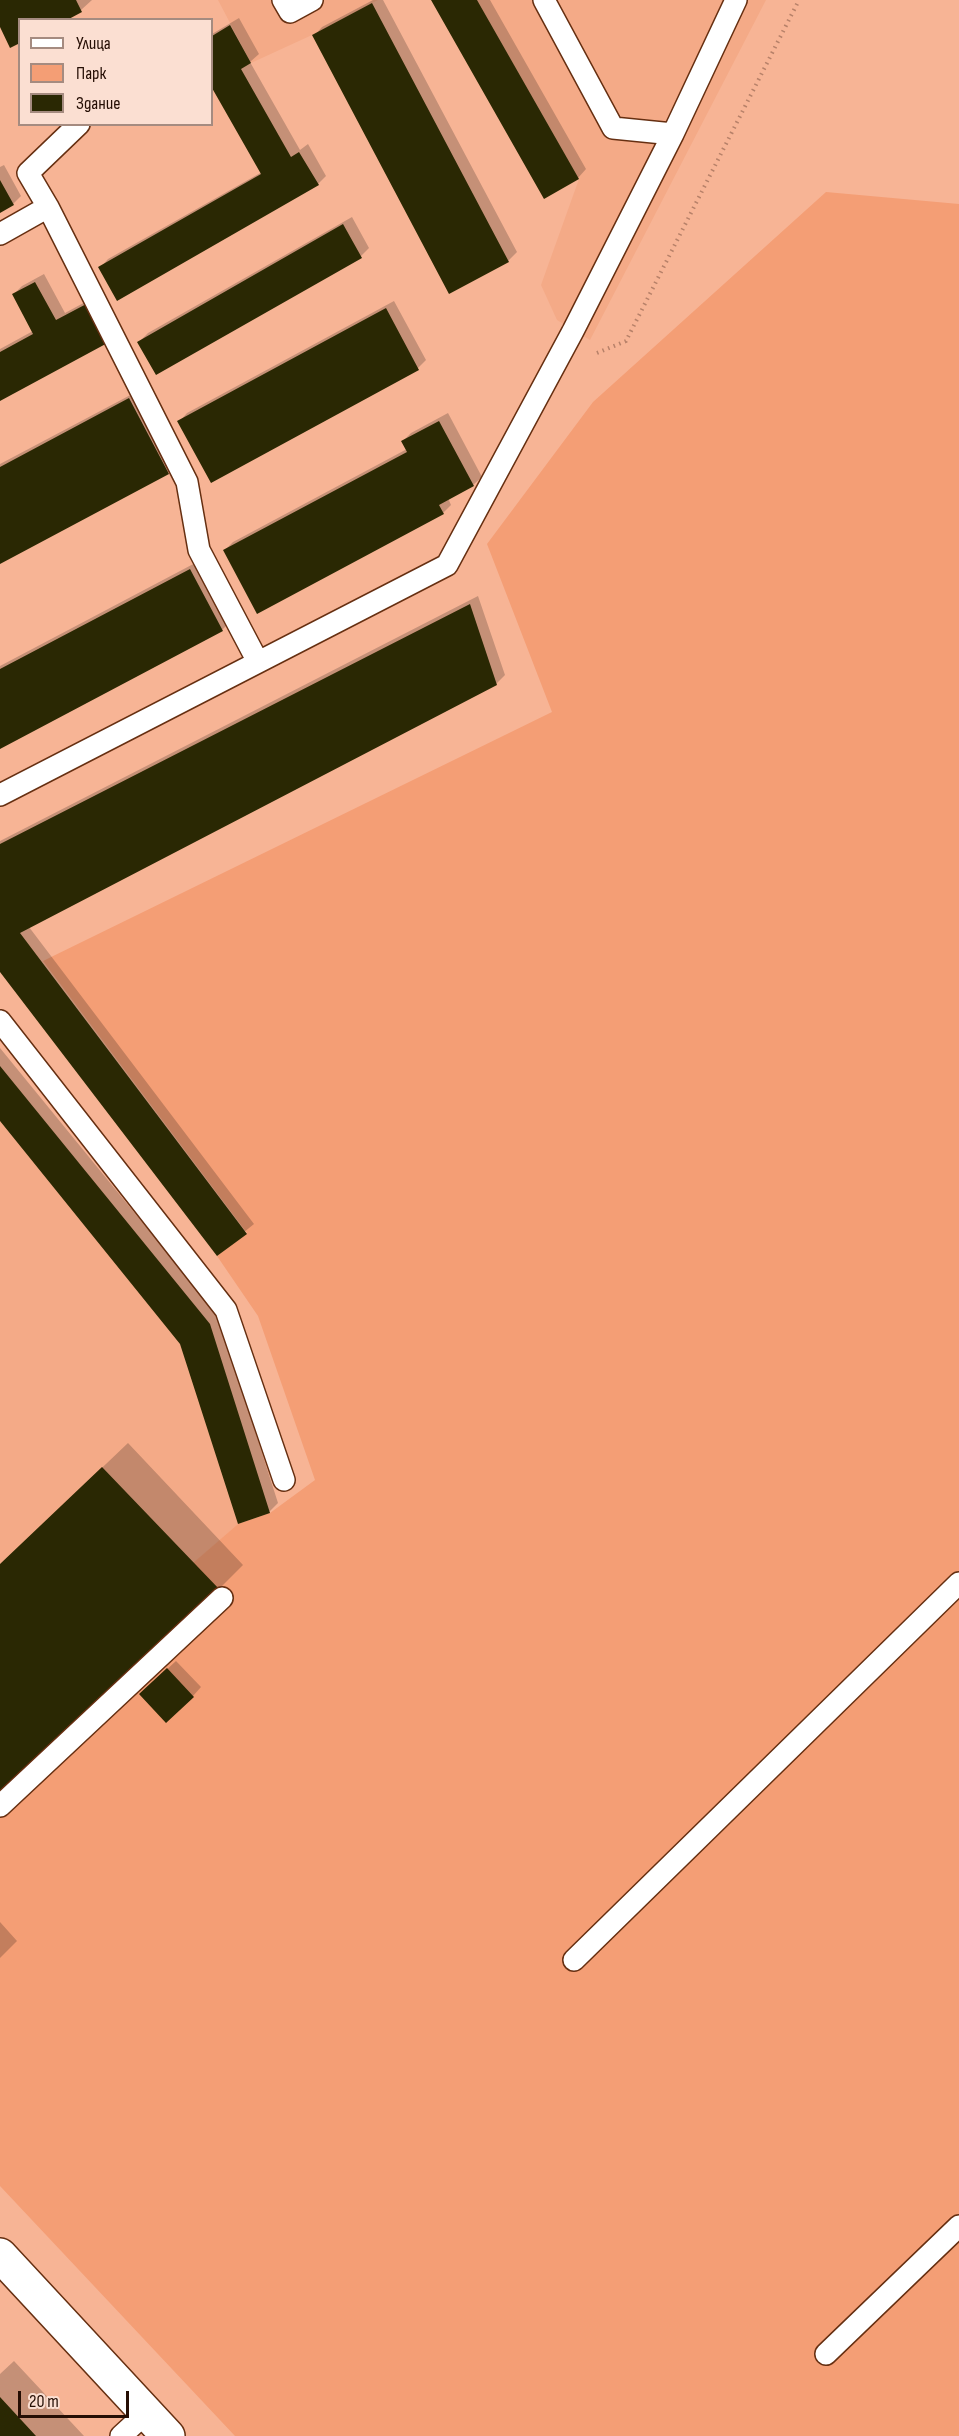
<!DOCTYPE html>
<html>
<head>
<meta charset="utf-8">
<style>
	body { margin:0 }
	#map { position:relative; width:959px; height:2436px; overflow:hidden; background:#f7b495; font-family:"Sofia Sans Condensed",sans-serif }
	canvas { display:block }
	.legend { position:absolute; left:18px; top:18px; width:195px; height:108px; box-sizing:border-box; background:#fbdfd2; border:2px solid #a58b80; margin:0; padding:8px 10px; list-style:none; font-size:18px; color:#250e04 }
	.legend li { display:flex; align-items:center; gap:12px; height:30px }
	.legend b { width:30px; border:2px solid #a58b80 }
	.scale { position:absolute; left:18px; top:2391px; width:111px; height:27px; box-sizing:border-box; border:3px solid #250e04; border-top:0; padding-left:8px; font-size:18px; line-height:21px; white-space:nowrap; color:#250e04; -webkit-text-stroke:4px #fbdfd2; paint-order:stroke }
</style>
</head>
<body>
<div id="map">
<canvas width="959" height="2436"></canvas>
<ul class="legend">
<li><b style="height:8px;background:#fff"></b>Улица</li>
<li><b style="height:16px;background:#f49e75"></b>Парк</li>
<li><b style="height:16px;background:#2a2803"></b>Здание</li>
</ul>
<div class="scale">20 m</div>
</div>
<script>
const ctx = document.querySelector('canvas').getContext('2d');
ctx.lineJoin = 'round';
function fill(path, color) { ctx.fillStyle = color; ctx.fill(path, 'evenodd'); }
const toPath = rows => new Path2D(rows.map(r => 'M' + r).join(''));
function trace(path, color, width, dash) { ctx.strokeStyle = color; ctx.lineWidth = width; ctx.lineCap = dash ? 'butt' : 'round'; ctx.setLineDash(dash || []); ctx.stroke(path); }
fill(toPath([
	[218,0,378,0,312,35,251,63],
	[477,0,766,0,590,340,557,320,541,285,579,179],
	[0,1121,180,1344,238,1524,194,1563,0,1799]
]), '#f4aa87');
fill(toPath([
	[826,192,959,204,959,2436,235,2436,0,2186,0,1799,193,1563,238,1524,270,1513,315,1480,258,1316,217,1256,247,1233,43,961,552,712,487,544,593,402]
]), '#f49e75');
fill(toPath([
	[0,0,92,0,81,10,63,20,20,20,0,24],
	[373,0,383,0,517,252,508,261,449,292,314,36,322,27],
	[432,0,490,0,586,169,578,178],
	[239,18,259,54,250,62,300,150,308,144,326,176,318,184,100,268,108,259,262,172,212,85,212,34],
	[4,165,21,196,13,204,0,211,0,167],
	[352,217,369,248,361,256,139,342,148,333],
	[44,274,65,313,100,294,0,400,0,349,33,331,14,294,22,286],
	[394,301,426,360,418,368,179,422,187,413],
	[138,391,177,465,168,473,0,563,0,464],
	[448,413,482,477,473,485,448,498,451,505,443,513,225,550,233,542,407,449,403,441,411,433],
	[199,561,230,622,222,630,0,747,0,666],
	[478,596,505,675,496,684,29,927,254,1224,217,1254,0,969,0,841],
	[0,1048,218,1315,278,1503,270,1511,239,1522,181,1343,0,1119],
	[128,1443,243,1565,219,1589,0,1565],
	[176,1661,201,1687,193,1696,150,1685],
	[0,1922,17,1941,0,1958],
	[14,2361,84,2436,0,2436,0,2374]
]), '#0003');
fill(toPath([
	[0,0,76,0,82,12,67,20,20,20,20,43,10,48,0,27],
	[431,0,477,0,579,179,544,199],
	[372,3,509,262,449,294,312,35],
	[230,25,251,63,241,69,291,157,299,152,319,185,117,301,98,267,261,174,212,88,212,36],
	[0,180,14,205,0,213],
	[343,224,362,258,156,375,137,342],
	[35,282,56,320,92,301,113,340,0,401,0,352,33,334,12,294],
	[386,308,419,370,211,483,177,421],
	[129,398,169,474,0,564,0,467],
	[439,421,474,486,439,505,444,514,257,614,223,550,407,452,401,441],
	[190,569,223,631,0,749,0,669],
	[470,604,497,685,20,933,247,1234,217,1256,0,972,0,844],
	[0,1066,210,1324,270,1513,238,1524,180,1344,0,1121],
	[102,1467,220,1590,0,1799,0,1564],
	[167,1668,194,1697,166,1723,139,1694],
	[0,2397,36,2436,0,2436]
]), '#2a2803');
const service = toPath([
	[283,0,290,12,312,0],
	[544,0,613,128,673,134,736,0],
	[48,207,28,173,79,124],
	[0,234,48,207,187,482,199,550,258,662],
	[0,795,447,565,573,331,673,134],
	[0,1021,226,1310,284,1480],
	[0,1806,222,1598],
	[574,1960,959,1583],
	[826,2354,959,2226],
	[121,2436,146,2413]
]);
const minor = toPath([
	[0,2255,168,2436]
]);
trace(service, '#662f11', 24);
trace(minor, '#662f11', 36);
trace(toPath([
	[597,353,626,341,799,0]
]), '#b78169', 4, [1.5, 4.5]);
trace(service, '#fff', 21);
trace(minor, '#fff', 33);
</script>
</body>
</html>
